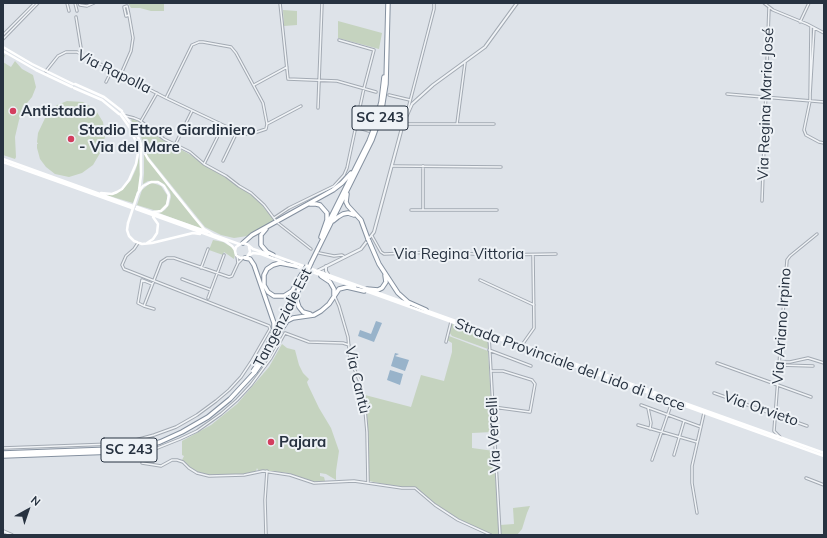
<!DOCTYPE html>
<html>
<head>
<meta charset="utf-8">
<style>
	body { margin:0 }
	#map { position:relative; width:827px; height:538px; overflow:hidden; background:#dee3e9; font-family:Mulish,sans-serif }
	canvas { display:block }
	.frame { position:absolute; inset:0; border:4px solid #273240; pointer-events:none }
	.north { position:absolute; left:8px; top:490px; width:40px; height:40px; -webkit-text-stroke:3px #eef2f6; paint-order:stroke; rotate:40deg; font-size:11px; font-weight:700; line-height:16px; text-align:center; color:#273240 }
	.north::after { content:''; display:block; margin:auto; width:14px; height:18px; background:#273240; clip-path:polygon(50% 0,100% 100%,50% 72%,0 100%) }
</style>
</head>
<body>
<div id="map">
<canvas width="827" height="538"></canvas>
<div class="frame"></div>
<div class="north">N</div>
</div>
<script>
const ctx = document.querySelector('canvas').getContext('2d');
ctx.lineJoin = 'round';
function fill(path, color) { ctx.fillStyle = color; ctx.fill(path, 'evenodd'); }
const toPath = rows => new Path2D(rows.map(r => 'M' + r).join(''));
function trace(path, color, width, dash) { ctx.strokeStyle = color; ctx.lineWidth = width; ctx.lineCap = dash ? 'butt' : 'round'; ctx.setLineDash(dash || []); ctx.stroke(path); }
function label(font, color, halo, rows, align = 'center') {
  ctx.font = font + ' Mulish,sans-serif'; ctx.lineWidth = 4; ctx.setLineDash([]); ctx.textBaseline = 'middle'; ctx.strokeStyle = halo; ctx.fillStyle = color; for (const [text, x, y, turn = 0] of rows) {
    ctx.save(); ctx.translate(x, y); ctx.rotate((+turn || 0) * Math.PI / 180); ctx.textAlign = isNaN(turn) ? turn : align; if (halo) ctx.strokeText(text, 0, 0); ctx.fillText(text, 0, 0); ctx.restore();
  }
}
fill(toPath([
	[128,3,164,3,164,11,151,11,140,8,131,8],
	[283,10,297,11,297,25,284,26],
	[338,21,382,33,379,49,338,38],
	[3,54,5,55,3,62,11,67,15,61,22,69,33,75,36,87,32,97,27,103,19,120,15,137,16,157,15,159,3,155],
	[67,101,83,102,95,109,103,122,105,136,103,148,93,165,82,173,69,177,55,174,46,167,40,159,37,148,37,144,38,144,37,142,38,133,47,114,57,105],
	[132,118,146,126,161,139,191,155,209,168,228,178,257,199,275,221,247,236,241,237,234,238,221,235,205,227,147,155,141,137,131,120],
	[144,154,173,193,205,230,159,213,165,210,169,205,171,197,170,192,164,184,158,181,148,181,143,184,144,173],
	[139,157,140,174,139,187,133,203,106,195,116,194,123,189,131,180,136,169],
	[153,183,161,186,167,195,167,200,165,207,162,210,157,211,137,205,142,190,149,184],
	[213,240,223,242,233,248,235,255,234,259,224,252,223,255,209,250],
	[452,324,488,337,488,349,452,336,449,332],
	[449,336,488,351,493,432,472,433,472,448,494,451,499,535,492,535,459,519,431,501,417,488,403,488,369,481,367,411,365,395,411,407,421,375,444,381,452,352,452,343,447,340],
	[282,344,287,348,295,350,299,365,303,373,309,379,307,382,308,385,319,408,331,428,339,451,336,471,336,480,326,474,320,473,320,476,324,477,325,481,317,482,308,481,288,473,258,470,257,468,256,471,246,474,214,476,203,475,189,467,182,460,184,456,182,455,182,441,211,425,237,404,269,367],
	[530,506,527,513,522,529,517,535,501,535,500,525,514,524,513,508]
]), '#c5d3bf');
fill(toPath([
	[376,321,382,323,374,342,358,336,360,330,371,334],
	[395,353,399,354,395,356,409,360,405,371,391,366],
	[390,370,403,374,400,385,387,380]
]), '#98b3ca');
const minor = toPath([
	[67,3,69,11],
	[75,3,77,11],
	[79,3,80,5,87,6,94,3],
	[280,3,288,79,337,81,376,92],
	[764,3,773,10,807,24,824,33],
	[76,17,82,54],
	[800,22,809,3],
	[811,27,810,101,804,130,806,135,819,142,824,143],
	[3,35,35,3],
	[3,39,38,3],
	[46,71,58,56,66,52,77,52,166,98,242,134,251,134,266,129,267,124,263,103,236,53,231,47,203,42,199,42,192,45,166,98],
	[121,74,131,51,133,38,129,15,127,6,124,7,126,16,129,15],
	[106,82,112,70],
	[254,85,287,67],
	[727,94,824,102],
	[389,95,410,100],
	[810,95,814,28],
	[318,108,322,3],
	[407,113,434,9,434,3],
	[126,116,134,118,139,120,164,139,190,152,204,164,226,176,239,186,251,193,264,205,276,221],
	[141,121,157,93],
	[267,124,301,106],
	[403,124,494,124],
	[457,124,465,63],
	[356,127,369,131],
	[175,145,192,111],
	[223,161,237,132],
	[204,164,223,126],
	[392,166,501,167],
	[762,201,769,8],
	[411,210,497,210],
	[423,210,423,166],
	[274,218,289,208,334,186,344,175,347,168,364,88,374,50,339,40],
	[278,223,311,249],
	[372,236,381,252,384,254,435,252,493,255,556,254],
	[319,253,334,256,342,255,345,257],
	[237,256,238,263,242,259],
	[201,268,208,249],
	[182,279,211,290],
	[480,280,534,305],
	[152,284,142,280,138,303,144,306,161,262,167,258,174,258,229,277,232,276,238,263],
	[335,297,339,306,348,337,350,359,360,382,364,398,367,432,368,482],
	[208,298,224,255],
	[144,306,154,309],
	[489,336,500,535],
	[446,342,451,322],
	[522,345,534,328,533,255],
	[489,350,531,366],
	[780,362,790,362,808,358,824,363],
	[717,363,811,397],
	[780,365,813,366],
	[491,371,503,371,532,380,535,384,530,412,493,407],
	[714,393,807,426],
	[641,405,701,427],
	[648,408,651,423,650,429],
	[638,425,697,442],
	[774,431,787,260,790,256,817,234],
	[774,431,780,437],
	[3,448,112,444,132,441,154,435,176,427,197,415,216,401,229,390,241,377,251,362,270,329,269,326,124,269,122,265,126,256,134,249,138,243],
	[674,455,684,421],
	[111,456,139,453,155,449,180,439,197,431,221,414,237,400,251,385,271,358,285,333,309,342,343,343,349,345],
	[652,460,672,402],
	[142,463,161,466,172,460,177,460,183,462,189,468,197,473,209,476,244,475,263,471,290,475,314,483,354,481,402,488,415,488,435,505,458,520,491,535],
	[806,478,824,485],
	[697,513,692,483,692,466,704,413],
	[266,535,265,500,267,471]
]);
const tertiary = toPath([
	[326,266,326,271,328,274],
	[317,271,361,249,374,232,403,124,412,104,433,85,485,47,517,3],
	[3,531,12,535]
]);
const trunk = toPath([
	[347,194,346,202,348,206,361,220,368,239],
	[310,204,316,204,320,205,327,213,327,220,321,237],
	[333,221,338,217,343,214,348,213,354,215],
	[266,229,261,235,261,245,267,252,273,255],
	[325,229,369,141,374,128,381,102,384,77],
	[369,241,379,264,398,293,408,302,426,310],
	[243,243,252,235,333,190,342,183,351,173],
	[245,258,250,259,254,265,274,323,274,331,265,352],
	[311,263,372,140,381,115,386,84,388,3],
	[296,266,280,263,273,265,267,269,264,275,264,285,268,292,274,296,284,296,292,291,300,277],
	[321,276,330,282,334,289,334,295],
	[367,289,378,290,382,288,386,282,385,275],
	[298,295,297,301,299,307,303,312,310,314],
	[282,324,304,279],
	[275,333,281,320],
	[273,342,287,321,293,318,314,315,321,311,329,304,339,289,347,287,364,291],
	[260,361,266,351],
	[262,362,274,341],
	[3,453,113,449,138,445],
	[3,456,113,452,130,450,160,442,182,432,208,417,230,399,255,372]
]);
trace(minor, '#a3aab3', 3.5);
trace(tertiary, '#a3aab3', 4);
trace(trunk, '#8591a0', 5.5);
trace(minor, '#f1f4f7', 1.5);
trace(tertiary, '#f1f4f7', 2);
trace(toPath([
	[3,47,32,64,73,84],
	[3,51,36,70,72,87],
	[75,84,104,97,122,111],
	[74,88,102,100,119,114],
	[122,112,134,128,141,144],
	[120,114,130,128,136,142],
	[140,144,148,159,194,217,204,229,214,235],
	[3,159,133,206],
	[3,162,132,208],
	[139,190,141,175,141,149],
	[101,193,112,194,117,192,122,189,129,180,136,164,138,153,136,142],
	[138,193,143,186,151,182,158,182,164,186,169,195,167,205,161,211,154,212],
	[137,207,208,232],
	[136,209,225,241,232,246,235,250],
	[128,223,127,230,129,236,134,241,142,244,152,243,193,233,200,234],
	[214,235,239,244],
	[147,243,153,239,157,233,158,224,153,217],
	[249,247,250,252,247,257,240,258,236,255,235,251,236,247,242,243,247,244,253,249,268,254],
	[250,255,253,253,261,254,285,263],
	[273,255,409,304],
	[295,266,355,287],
	[363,290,824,456],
	[425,310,824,453]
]), '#fff', 2.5);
trace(trunk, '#fff', 3.5);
const trunkBridge = toPath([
	[368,239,369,241],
	[300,277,307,266],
	[304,279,311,263],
	[253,371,260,361],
	[255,372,262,362]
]);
trace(trunkBridge, '#8591a0', 5.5, []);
trace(toPath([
	[128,223,138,193]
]), '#fff', 2.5);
trace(trunkBridge, '#fff', 3.5);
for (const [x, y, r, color] of [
	[13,111,4,"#d33e5e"],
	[71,139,4,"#d33e5e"],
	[271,442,4,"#d33e5e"]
]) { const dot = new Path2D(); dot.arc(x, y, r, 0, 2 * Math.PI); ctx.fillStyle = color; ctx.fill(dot); trace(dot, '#eef2f6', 1.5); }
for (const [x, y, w] of [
	[380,118,56],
	[129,450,56]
]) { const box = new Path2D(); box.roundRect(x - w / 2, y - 12, w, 24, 3); ctx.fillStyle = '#eef2f6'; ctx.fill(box); trace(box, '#273240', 1); }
label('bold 14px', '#273240', null, [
	["SC 243",380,118],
	["SC 243",129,450]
]);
label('15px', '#273240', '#eef2f6', [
	["Via Rapolla",114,72,26],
	["Via Regina Maria José",766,104,-88],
	["Via Regina Vittoria",459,254],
	["Tangenziale Est",283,318,-63],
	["Via Ariano Irpino",782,326,-86],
	["Strada Provinciale del Lido di Lecce",570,365,20],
	["Via Cantù",357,380,77],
	["Via Orvieto",761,409,19],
	["Via Vercelli",494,435,-93]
]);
label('bold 15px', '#273240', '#eef2f6', [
	["Antistadio",21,111],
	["Stadio Ettore Giardiniero",79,130],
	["- Via del Mare",79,147],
	["Pajara",279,442]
], 'left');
</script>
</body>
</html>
